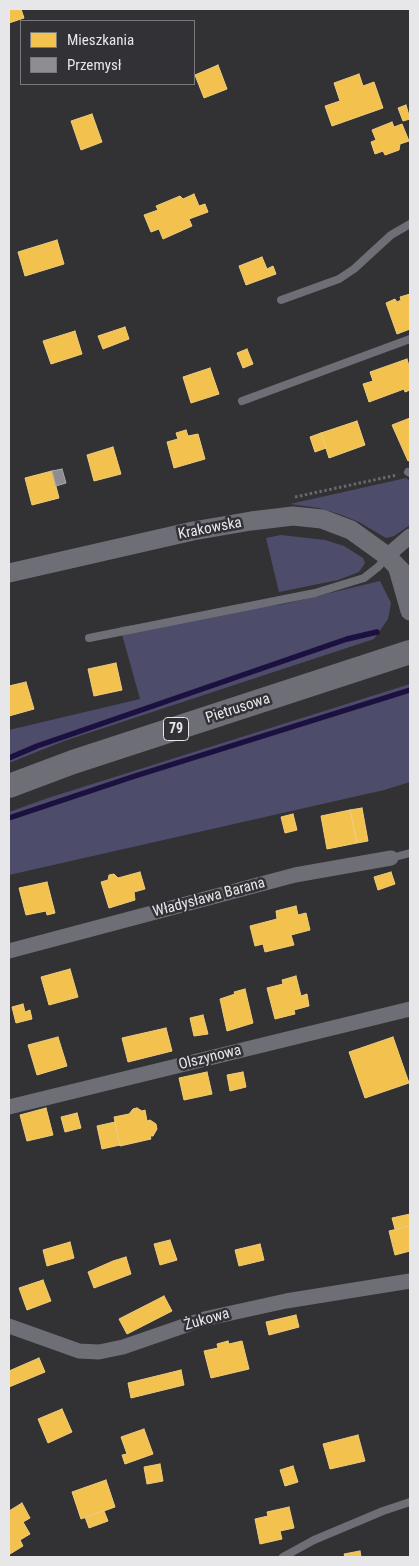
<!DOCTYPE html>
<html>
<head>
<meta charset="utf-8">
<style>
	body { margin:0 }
	#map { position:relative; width:419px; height:1566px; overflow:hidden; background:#323235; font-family:"Roboto Condensed",sans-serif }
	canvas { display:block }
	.frame { position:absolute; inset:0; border:10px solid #e7e7ea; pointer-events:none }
	.legend { position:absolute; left:20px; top:20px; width:175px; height:65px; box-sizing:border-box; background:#313136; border:1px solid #7a7a7e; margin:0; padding:6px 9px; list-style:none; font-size:15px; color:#e7e7ea }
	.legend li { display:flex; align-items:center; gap:10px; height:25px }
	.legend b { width:25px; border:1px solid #7a7a7e }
</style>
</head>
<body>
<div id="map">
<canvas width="419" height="1566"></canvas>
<div class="frame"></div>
<ul class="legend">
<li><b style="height:14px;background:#f2c14e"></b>Mieszkania</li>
<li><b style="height:14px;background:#8d8d92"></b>Przemysł</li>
</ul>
</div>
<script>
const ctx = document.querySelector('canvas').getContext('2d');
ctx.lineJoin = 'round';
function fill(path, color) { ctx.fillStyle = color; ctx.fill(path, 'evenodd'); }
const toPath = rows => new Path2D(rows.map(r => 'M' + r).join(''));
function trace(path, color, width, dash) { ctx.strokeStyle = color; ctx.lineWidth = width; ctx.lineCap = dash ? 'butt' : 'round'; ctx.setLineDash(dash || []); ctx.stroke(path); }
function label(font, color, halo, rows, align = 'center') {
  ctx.font = font + ' "Roboto Condensed",sans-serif'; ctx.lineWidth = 5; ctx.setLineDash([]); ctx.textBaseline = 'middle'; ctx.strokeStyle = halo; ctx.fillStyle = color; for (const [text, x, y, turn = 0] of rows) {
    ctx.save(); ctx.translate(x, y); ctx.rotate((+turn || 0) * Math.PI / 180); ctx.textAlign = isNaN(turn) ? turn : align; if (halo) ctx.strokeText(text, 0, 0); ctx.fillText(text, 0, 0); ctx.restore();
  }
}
fill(toPath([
	[406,478,410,481,410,525,394,536,386,538,359,522,339,514,319,508,290,504],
	[281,535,325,540,344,546,363,558,365,563,359,572,338,580,279,592,266,538],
	[380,581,391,603,388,619,374,639,64,741,9,763,9,730,140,699,120,627,284,604],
	[410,684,410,782,384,790,9,875,9,812,48,798]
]), '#4e4c6b');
const homes = toPath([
	[9,9,21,9,24,18,9,23,9,9],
	[218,65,227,89,204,98,195,75,218,65],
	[359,74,363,86,374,82,383,108,332,126,325,106,340,101,334,83,359,74],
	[406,105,410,119,403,121,398,108,406,105],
	[92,114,102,142,81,150,71,121,92,114],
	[392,122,394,127,402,124,409,141,400,144,399,150,385,155,383,151,375,154,371,142,376,140,372,130,392,122],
	[194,194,199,206,205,204,208,212,189,219,192,226,163,239,159,229,151,232,144,215,158,210,156,206,180,196,183,199,194,194],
	[57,240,64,264,25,276,18,252,57,240],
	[262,257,267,269,273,266,276,274,246,285,239,266,262,257],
	[410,294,410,329,397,334,386,303,395,299,397,302,401,300,400,297,410,294],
	[125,327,129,339,103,349,98,336,125,327],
	[75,331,82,354,51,364,43,341,75,331],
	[247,349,253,364,243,368,237,353,247,349],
	[407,359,409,366,410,366,410,390,405,392,404,389,369,402,363,384,373,381,370,372,407,359],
	[210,368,219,394,191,403,183,377,210,368],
	[410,418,410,460,408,461,392,425,410,418],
	[357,421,365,445,329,458,321,433,357,421],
	[186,430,188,436,198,434,205,459,174,468,167,442,178,439,176,433,186,430],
	[321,433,326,448,315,452,310,437,321,433],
	[113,447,121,474,94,481,87,455,113,447],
	[52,471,59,498,32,505,25,478,52,471],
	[116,663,122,690,94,696,88,669,116,663],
	[26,682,34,709,9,716,9,686,26,682],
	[362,808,368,841,357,843,350,810,362,808],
	[350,810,357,843,327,849,321,816,350,810],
	[293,814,297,830,285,833,281,817,293,814],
	[140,872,145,889,134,892,135,900,109,908,101,882,108,880,109,875,114,874,118,878,140,872],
	[391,872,395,884,378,890,374,877,391,872],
	[47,882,55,913,47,915,46,911,26,915,19,888,47,882],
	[296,906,298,915,306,913,310,930,291,935,294,945,265,952,263,944,255,946,250,926,277,919,276,911,296,906],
	[70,969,78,997,49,1005,41,977,70,969],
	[296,976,301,996,307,994,309,1006,294,1010,295,1014,275,1019,267,988,283,984,282,980,296,976],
	[245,989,253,1023,227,1031,220,999,235,994,234,992,245,989],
	[23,1004,25,1012,30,1010,32,1019,16,1023,12,1007,23,1004],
	[203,1015,208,1034,194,1036,190,1018,203,1015],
	[166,1028,172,1051,128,1062,122,1038,166,1028],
	[58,1037,67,1066,37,1075,28,1045,58,1037],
	[393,1037,409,1083,365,1098,349,1052,393,1037],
	[207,1072,212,1094,184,1100,179,1078,207,1072],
	[243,1072,246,1087,230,1091,227,1075,243,1072],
	[46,1108,53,1135,27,1141,20,1115,46,1108],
	[137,1108,142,1111,145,1110,147,1121,150,1120,156,1124,157,1129,153,1136,150,1136,151,1139,120,1146,114,1117,129,1114,133,1109,137,1108],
	[77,1113,81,1128,65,1132,61,1117,77,1113],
	[115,1122,120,1145,102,1149,97,1126,115,1122],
	[410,1214,410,1226,395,1229,392,1218,410,1214],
	[410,1226,410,1251,395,1255,389,1231,410,1226],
	[170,1240,177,1260,160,1265,154,1244,170,1240],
	[70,1242,74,1258,47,1266,43,1250,70,1242],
	[260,1244,264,1260,239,1266,235,1250,260,1244],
	[126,1257,131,1274,94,1288,88,1272,113,1261,126,1257],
	[43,1280,51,1301,27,1310,19,1288,43,1280],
	[164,1296,172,1311,127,1334,119,1319,164,1296],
	[296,1315,299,1327,269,1335,266,1322,296,1315],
	[228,1341,229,1344,242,1341,249,1369,211,1378,204,1351,218,1348,217,1344,228,1341],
	[39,1358,45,1372,9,1387,9,1371,39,1358],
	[181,1370,184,1385,131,1398,128,1383,181,1370],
	[62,1409,72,1432,48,1443,38,1419,62,1409],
	[144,1429,153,1454,125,1464,122,1455,127,1454,121,1437,144,1429],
	[358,1435,365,1461,330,1469,323,1444,358,1435],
	[160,1464,163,1481,147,1484,144,1467,160,1464],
	[293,1466,298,1482,285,1486,280,1470,293,1466],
	[106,1480,115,1507,81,1519,72,1492,106,1480],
	[22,1503,30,1518,23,1522,30,1534,20,1540,23,1546,10,1554,9,1511,22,1503],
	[289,1507,294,1528,280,1531,282,1539,260,1544,255,1519,268,1516,267,1512,289,1507],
	[104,1511,108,1521,89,1528,85,1517,104,1511],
	[360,1551,361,1557,345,1557,344,1554,360,1551]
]);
fill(homes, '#f2c14e');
trace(homes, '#efcc7d', 1);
const industry = toPath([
	[62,469,66,483,56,486,52,471,62,469]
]);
fill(industry, '#8d8d92');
trace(industry, '#a8a8ac', 1);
trace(toPath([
	[9,758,37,746,347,639,377,632],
	[9,818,135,776,410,690]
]), '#1b103f', 5.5);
trace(toPath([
	[295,497,397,475]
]), '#69686d', 3, [2.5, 2.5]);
trace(toPath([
	[281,300,339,279,354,269,391,235,410,224],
	[242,401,410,339],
	[408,472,410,473],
	[89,638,315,593,364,578,378,567,387,557],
	[391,858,410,853],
	[283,1557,314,1540,383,1511,410,1502]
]), '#6e6e76', 8);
trace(toPath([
	[387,556,410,536],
	[9,951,295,875,391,858],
	[9,1107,410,1009],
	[9,1326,79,1351,99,1352,123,1347,204,1319,286,1301,410,1281]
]), '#6e6e76', 15);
trace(toPath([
	[398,569,410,611],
	[9,573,193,531,251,521,293,516,322,519,351,530,387,556,410,580]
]), '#6e6e76', 19);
trace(toPath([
	[9,786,73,762,410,652]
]), '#6e6e76', 24);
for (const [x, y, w] of [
	[176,729,25]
]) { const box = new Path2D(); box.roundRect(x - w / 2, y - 11.5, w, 23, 4); ctx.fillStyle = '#313136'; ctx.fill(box); trace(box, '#e7e7ea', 1); }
label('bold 14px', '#e7e7ea', null, [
	["79",176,729]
]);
label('15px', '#e7e7ea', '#313136', [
	["Krakowska",210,529,-11],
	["Pietrusowa",238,709,-18],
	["Władysława Barana",209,898,-15],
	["Olszynowa",210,1058,-14],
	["Żukowa",207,1320,-16]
]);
</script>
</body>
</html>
